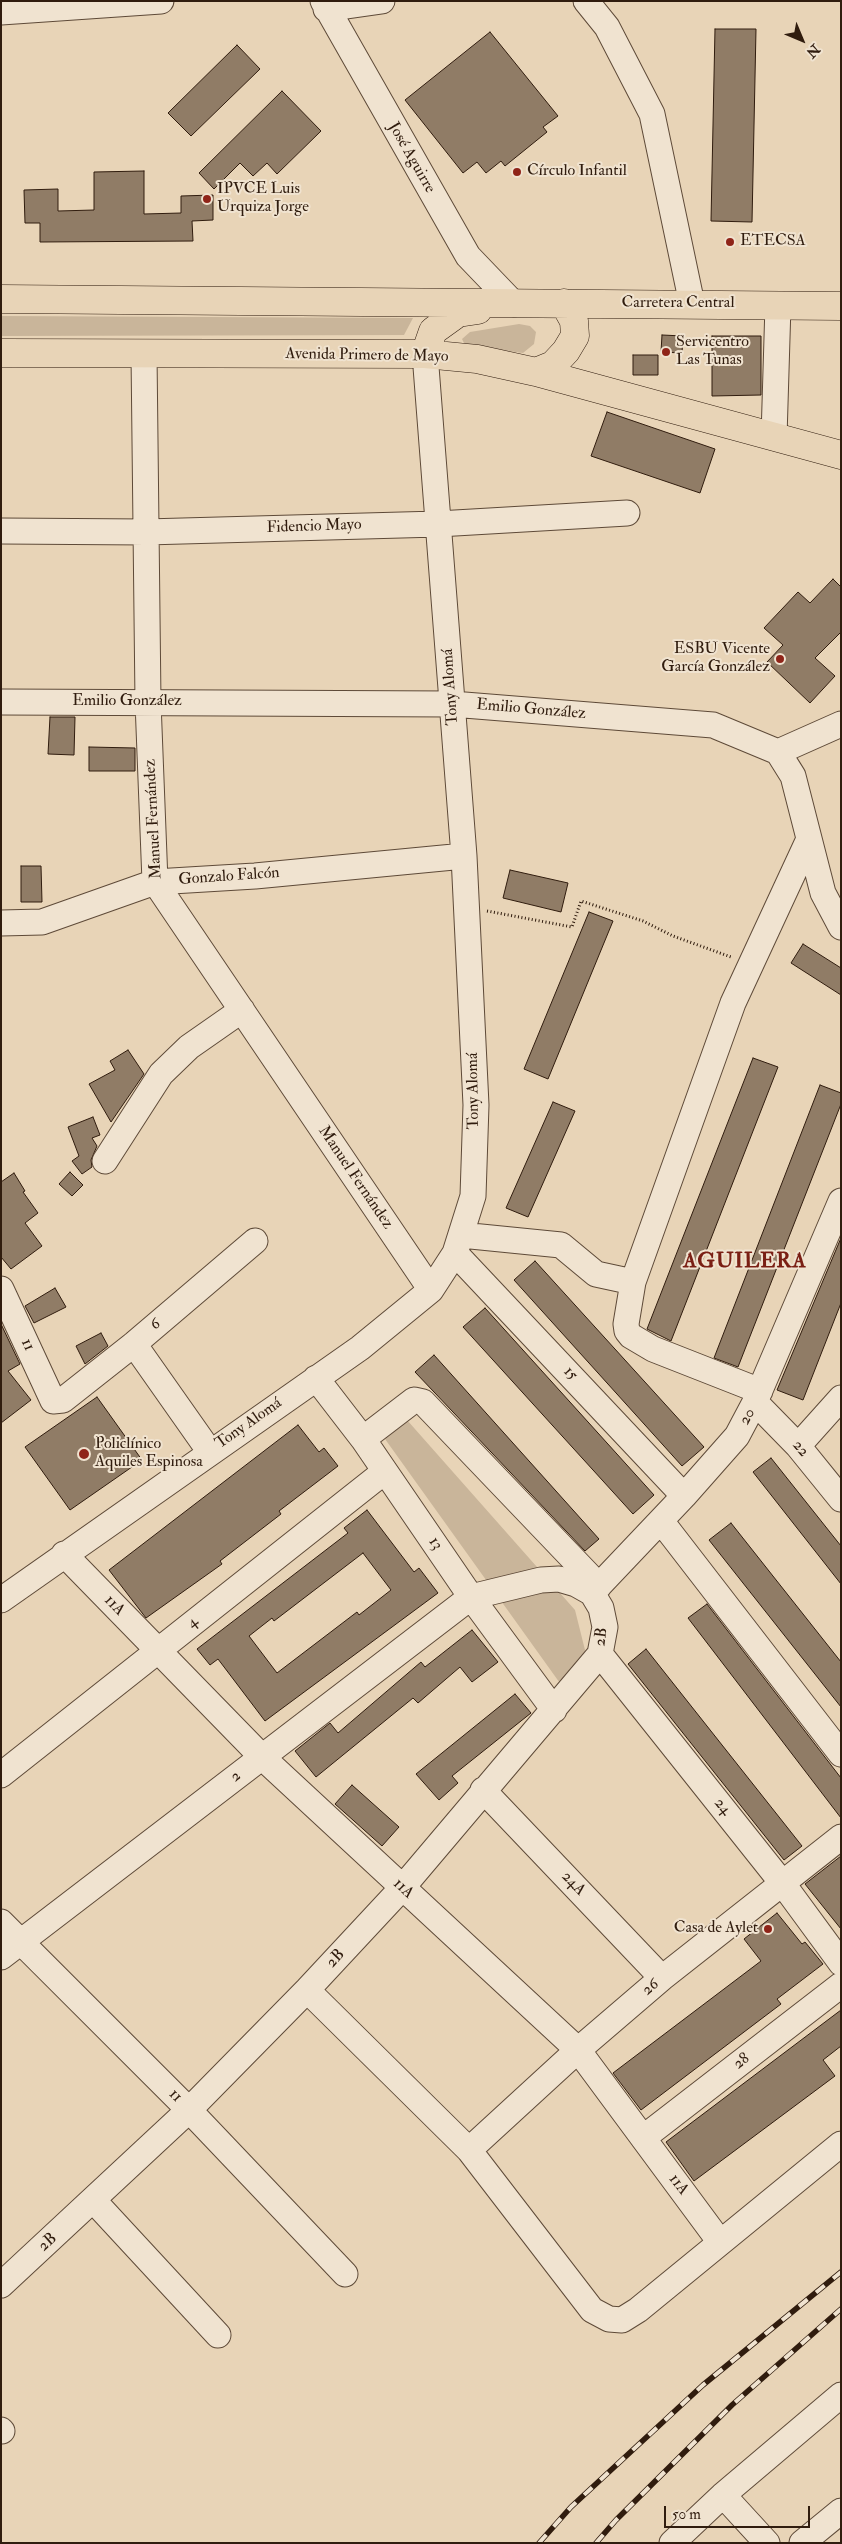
<!DOCTYPE html>
<html>
<head>
<meta charset="utf-8">
<style>
	body { margin:0 }
	#map { position:relative; width:842px; height:2544px; overflow:hidden; background:#e8d4b7; font-family:"IM FELL Double Pica",serif }
	canvas { display:block }
	.frame { position:absolute; inset:0; border:2px solid #301c0e; pointer-events:none }
	.north { position:absolute; left:777px; top:15px; width:50px; height:50px; -webkit-text-stroke:4px #f0e3d0; paint-order:stroke; rotate:135deg; font-size:14px; font-weight:700; line-height:20px; text-align:center; color:#301c0e }
	.north::after { content:''; display:block; margin:auto; width:18px; height:22px; background:#301c0e; clip-path:polygon(50% 0,100% 100%,50% 72%,0 100%) }
	.scale { position:absolute; left:664px; top:2506px; width:146px; height:22px; box-sizing:border-box; border:2px solid #301c0e; border-top:0; padding-left:6px; font-size:15px; line-height:18px; white-space:nowrap; color:#301c0e; -webkit-text-stroke:4px #f0e3d0; paint-order:stroke }
</style>
</head>
<body>
<div id="map">
<canvas width="842" height="2544"></canvas>
<div class="frame"></div>
<div class="north">N</div>
<div class="scale">50 m</div>
</div>
<script>
const ctx = document.querySelector('canvas').getContext('2d');
ctx.lineJoin = 'round';
function fill(path, color) { ctx.fillStyle = color; ctx.fill(path, 'evenodd'); }
const toPath = rows => new Path2D(rows.map(r => 'M' + r).join(''));
function trace(path, color, width, dash) { ctx.strokeStyle = color; ctx.lineWidth = width; ctx.lineCap = dash ? 'butt' : 'round'; ctx.setLineDash(dash || []); ctx.stroke(path); }
function label(font, color, halo, rows, align = 'center') {
  ctx.font = font + ' "IM FELL Double Pica",serif'; ctx.lineWidth = 4; ctx.setLineDash([]); ctx.textBaseline = 'middle'; ctx.strokeStyle = halo; ctx.fillStyle = color; for (const [text, x, y, turn = 0] of rows) {
    ctx.save(); ctx.translate(x, y); ctx.rotate((+turn || 0) * Math.PI / 180); ctx.textAlign = isNaN(turn) ? turn : align; if (halo) ctx.strokeText(text, 0, 0); ctx.fillText(text, 0, 0); ctx.restore();
  }
}
fill(toPath([
	[1,316,413,318,404,335,1,336],
	[519,324,530,326,536,332,534,344,523,353,465,345,462,339,470,332],
	[407,1420,575,1610,586,1654,562,1686,385,1439]
]), '#c9b59a');
const building = toPath([
	[715,29,756,29,752,222,711,221,715,29],
	[490,32,558,116,543,127,547,132,505,166,501,161,486,173,477,162,463,173,405,100,490,32],
	[237,45,260,69,191,136,168,113,237,45],
	[282,91,321,131,277,174,267,163,253,176,240,163,214,189,199,173,282,91],
	[144,171,144,214,181,213,181,196,213,195,213,220,192,221,193,241,40,242,40,223,25,223,24,190,58,189,58,211,94,210,94,172,144,171],
	[662,335,683,336,682,353,661,352,662,335],
	[712,336,761,336,761,395,712,396,712,336],
	[633,355,658,355,658,375,633,375,633,355],
	[607,412,715,449,700,493,591,456,607,412],
	[833,579,841,587,841,632,815,658,835,676,810,703,767,662,783,645,764,628,798,592,810,603,833,579],
	[50,717,75,717,74,755,48,754,50,717],
	[89,747,135,748,135,771,89,771,89,747],
	[21,866,41,866,42,902,21,902,21,866],
	[510,870,568,883,561,912,503,898,510,870],
	[589,912,613,921,548,1079,524,1069,589,912],
	[803,944,841,968,841,995,791,963,803,944],
	[128,1050,144,1074,111,1122,89,1084,115,1070,110,1061,128,1050],
	[753,1058,778,1067,671,1341,647,1329,753,1058],
	[820,1085,841,1093,841,1104,738,1367,714,1358,820,1085],
	[553,1102,575,1111,528,1217,506,1208,553,1102],
	[93,1117,100,1135,92,1138,97,1146,91,1160,92,1167,82,1174,72,1161,79,1156,68,1127,93,1117],
	[70,1172,83,1185,72,1196,59,1184,70,1172],
	[14,1173,25,1191,23,1192,38,1213,25,1223,42,1246,11,1269,1,1257,1,1182,14,1173],
	[841,1238,841,1303,803,1400,777,1390,841,1238],
	[535,1261,704,1447,682,1466,514,1280,535,1261],
	[55,1288,66,1307,34,1323,25,1306,55,1288],
	[485,1308,654,1495,633,1514,463,1327,485,1308],
	[1,1324,20,1364,8,1371,31,1400,1,1423,1,1324],
	[101,1333,108,1346,85,1364,76,1346,101,1333],
	[434,1355,599,1539,585,1551,415,1372,434,1355],
	[97,1397,142,1460,70,1510,25,1447,97,1397],
	[298,1425,319,1452,324,1448,338,1466,279,1511,281,1514,220,1561,222,1564,146,1618,109,1570,298,1425],
	[771,1458,841,1546,841,1584,753,1472,771,1458],
	[367,1510,414,1572,419,1568,438,1593,265,1721,218,1659,210,1665,197,1649,348,1533,344,1528,367,1510],
	[363,1553,391,1590,359,1615,357,1612,277,1673,249,1636,272,1618,274,1621,363,1553],
	[731,1523,841,1662,841,1707,709,1540,731,1523],
	[707,1604,841,1778,841,1818,688,1618,707,1604],
	[472,1630,498,1662,472,1682,460,1667,418,1703,413,1698,316,1777,295,1751,330,1723,338,1733,421,1662,425,1667,472,1630],
	[646,1649,802,1846,784,1860,628,1664,646,1649],
	[515,1694,531,1713,452,1776,458,1783,439,1800,416,1774,515,1694],
	[352,1785,399,1827,382,1846,335,1804,352,1785],
	[841,1856,841,1929,805,1884,841,1856],
	[777,1913,802,1944,805,1942,823,1964,777,1999,781,2004,641,2110,613,2073,761,1961,744,1939,777,1913],
	[841,2010,841,2046,823,2060,835,2076,694,2181,666,2142,841,2010]
]);
fill(building, '#907c66');
trace(building, '#301c0e', 1);
const minor = toPath([
	[323,1,468,256,514,304],
	[586,1,607,27,652,114,692,304],
	[326,9,382,1],
	[1,12,161,1],
	[144,354,148,702,155,882,431,1290],
	[774,437,778,305],
	[1,531,146,532,438,524,627,513],
	[1,702,452,704,713,725,778,752,793,776,823,893,841,927],
	[778,752,841,724],
	[1,923,42,922,155,882,255,876,464,856],
	[105,1161,161,1074,189,1047,242,1010],
	[461,1235,561,1245,596,1274,633,1282],
	[455,1253,684,1496],
	[1,1289,53,1401,63,1400,134,1344,255,1241],
	[134,1344,210,1452],
	[316,1378,363,1439,471,1597,554,1710],
	[760,1391,653,1349,631,1336,627,1331,626,1324,633,1282,733,1003,809,839],
	[755,1402,798,1446,841,1499],
	[363,1439,414,1400,423,1402,599,1586],
	[798,1446,841,1398],
	[661,1521,841,1754],
	[64,1554,262,1757,578,2050,720,2242],
	[592,1593,684,1496,737,1436,755,1402,841,1201],
	[1,1600,360,1348,431,1290,455,1253,473,1196,476,1105,464,856,425,354],
	[600,1654,783,1884,841,1963],
	[1,1775,384,1472],
	[483,1790,662,1978],
	[1,1922,189,2110,345,2274],
	[1,1957,471,1597,541,1580,559,1579,576,1584,592,1593,601,1608,605,1627,600,1654,402,1888,307,1990,189,2110,1,2285],
	[307,1990,469,2150,592,2310,609,2319,622,2320,638,2310,841,2144],
	[643,2138,841,1985],
	[469,2150,578,2050,662,1978,841,1837],
	[94,2201,218,2335],
	[1,2430,2,2431],
	[723,2495,767,2543],
	[672,2543,723,2495,841,2395],
	[802,2543,841,2511]
]);
const major = toPath([
	[1,299,841,306],
	[1,353,425,354,477,359,536,372,841,455],
	[425,354,433,331,458,313,478,310],
	[536,372,553,365,566,351,575,336,574,321,564,303]
]);
trace(minor, '#5e4a38', 27);
trace(major, '#301c0e', 29);
trace(toPath([
	[487,911,572,927,581,901,643,921,673,936,731,957]
]), '#301c0e', 3, [1, 2.5]);
trace(minor, '#f0e3d0', 25);
trace(major, '#e8d4b7', 28);
const rail = toPath([
	[539,2543,571,2507,703,2385,841,2272],
	[596,2543,616,2520,732,2405,841,2309]
]);
trace(rail, '#301c0e', 5.5);
trace(rail, '#f0e3d0', 4, [11]);
for (const [x, y, r, color] of [
	[517,172,5,"#8f2418"],
	[207,199,5,"#8f2418"],
	[730,242,5,"#8f2418"],
	[666,352,5,"#8f2418"],
	[780,659,5,"#8f2418"],
	[84,1454,6,"#8f2418"],
	[768,1929,5,"#8f2418"]
]) { const dot = new Path2D(); dot.arc(x, y, r, 0, 2 * Math.PI); ctx.fillStyle = color; ctx.fill(dot); trace(dot, '#f0e3d0', 2); }
label('16px', '#301c0e', '#f0e3d0', [
	["José Aguirre",411,158,60],
	["Carretera Central",678,304],
	["Avenida Primero de Mayo",367,356,1],
	["Fidencio Mayo",314,527,-2],
	["Tony Alomá",451,687,-94],
	["Emilio González",127,702],
	["Emilio González",531,710,5],
	["Manuel Fernández",154,819,-93],
	["Gonzalo Falcón",229,877,-4],
	["Tony Alomá",474,1091,-91],
	["Manuel Fernández",355,1178,56],
	["6",156,1325,-40],
	["11",27,1345,65],
	["15",570,1374,47],
	["20",748,1417,-62],
	["Tony Alomá",249,1424,-35],
	["22",800,1449,50],
	["13",435,1544,55],
	["11A",114,1606,46],
	["4",193,1623,-38],
	["2B",602,1637,-83],
	["2",236,1777,-38],
	["24",722,1807,51],
	["24A",573,1884,46],
	["11A",403,1889,43],
	["2B",336,1959,-47],
	["26",651,1988,-40],
	["28",742,2062,-38],
	["11",175,2096,45],
	["11A",678,2185,53],
	["2B",48,2243,-42]
]);
label('16px', '#301c0e', '#f0e3d0', [
	["Círculo Infantil",527,172],
	["IPVCE Luis",217,190],
	["Urquiza Jorge",217,208],
	["ETECSA",740,242],
	["Servicentro",676,343],
	["Las Tunas",676,361],
	["ESBU Vicente",770,650,"right"],
	["García González",770,668,"right"],
	["Policlínico",95,1445],
	["Aquiles Espinosa",95,1463],
	["Casa de Aylet",758,1929,"right"]
], 'left');
ctx.letterSpacing = '1px';
label('bold 21px', '#7a1f14', '#f0e3d0', [
	["AGUILERA",745,1262]
]);
ctx.letterSpacing = '0px';
</script>
</body>
</html>
